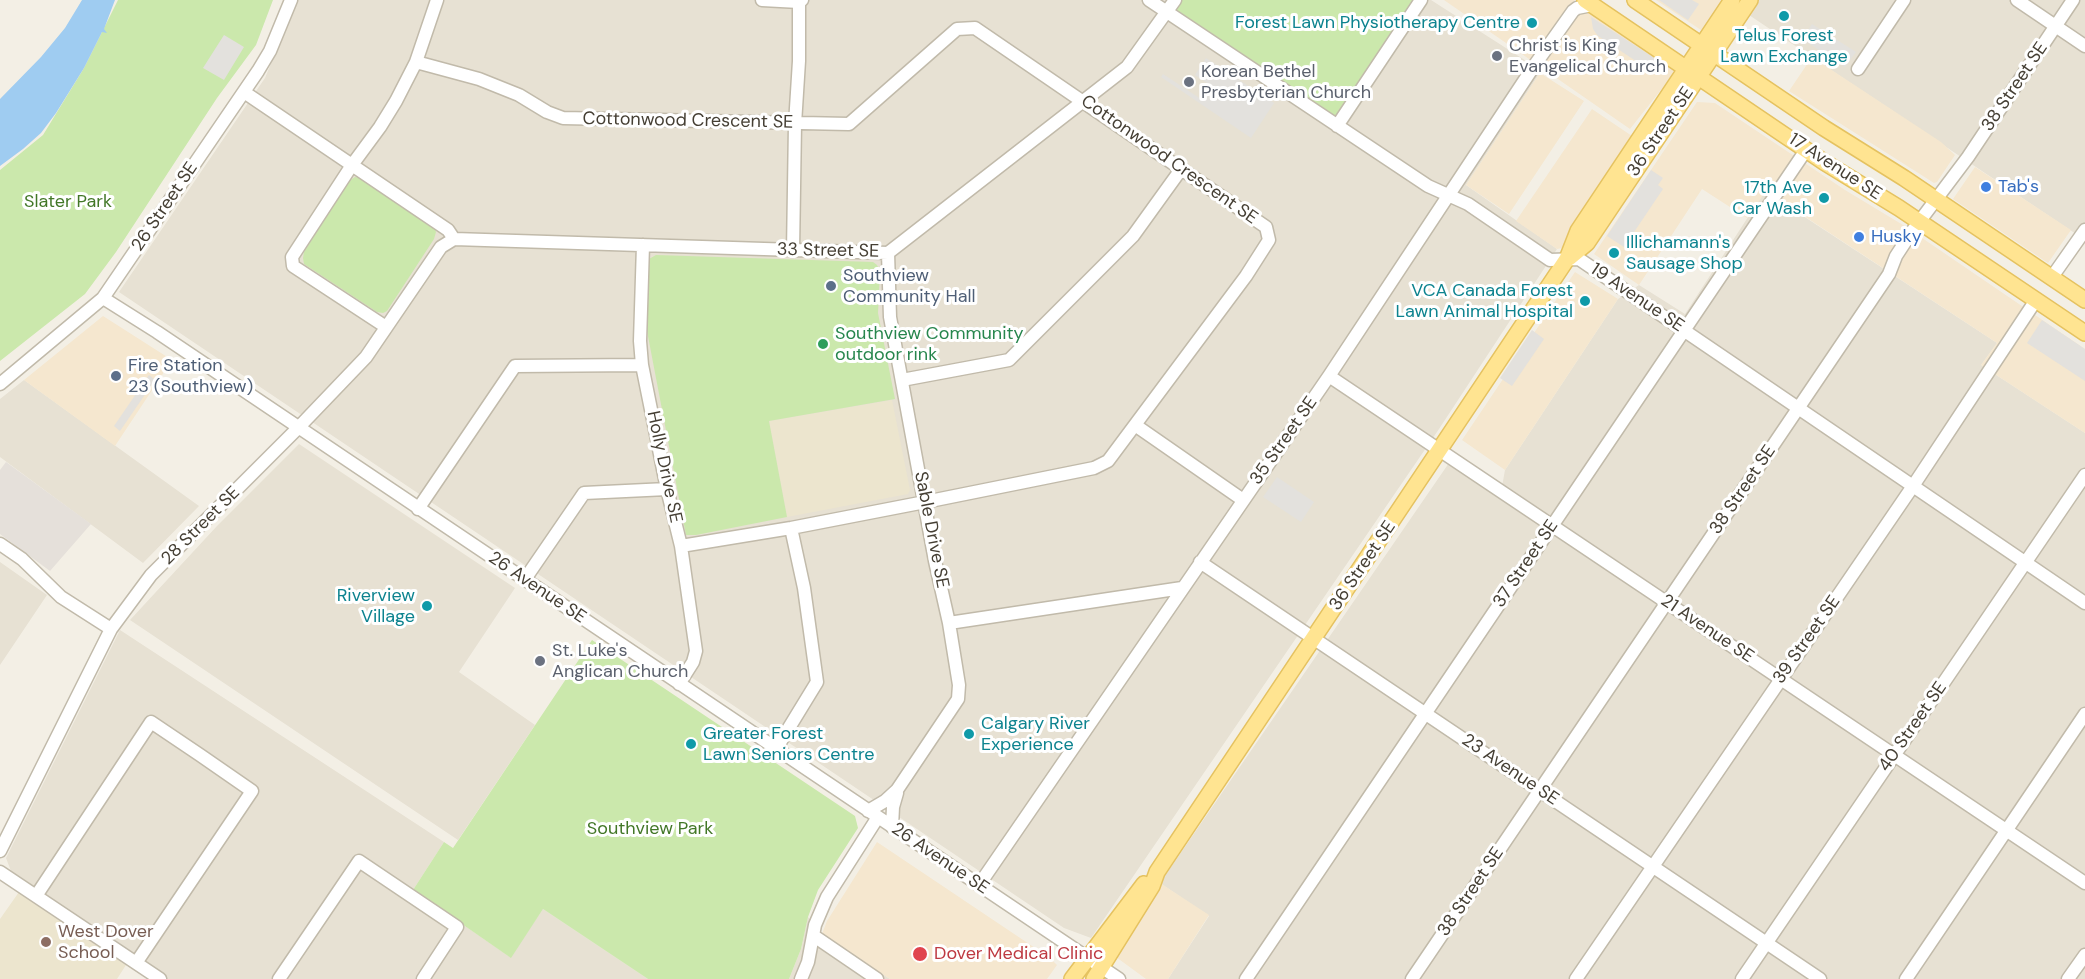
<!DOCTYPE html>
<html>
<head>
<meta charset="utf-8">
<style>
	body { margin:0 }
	canvas { display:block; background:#f3efe5 }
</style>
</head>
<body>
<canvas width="2085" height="979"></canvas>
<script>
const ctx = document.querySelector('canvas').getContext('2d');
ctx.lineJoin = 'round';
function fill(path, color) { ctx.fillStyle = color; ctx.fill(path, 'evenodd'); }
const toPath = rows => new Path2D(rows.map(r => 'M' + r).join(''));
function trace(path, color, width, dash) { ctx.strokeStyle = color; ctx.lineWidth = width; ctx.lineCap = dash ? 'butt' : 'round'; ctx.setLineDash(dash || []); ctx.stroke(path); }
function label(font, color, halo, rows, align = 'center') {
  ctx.font = font + ' "DM Sans",sans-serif'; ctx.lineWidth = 6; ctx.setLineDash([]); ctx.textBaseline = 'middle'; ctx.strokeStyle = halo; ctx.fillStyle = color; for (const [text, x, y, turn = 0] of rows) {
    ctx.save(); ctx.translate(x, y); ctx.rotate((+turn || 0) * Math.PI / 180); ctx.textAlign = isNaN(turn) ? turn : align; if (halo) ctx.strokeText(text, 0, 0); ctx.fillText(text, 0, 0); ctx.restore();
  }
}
fill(toPath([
	[297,0,1431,0,1534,66,1540,73,1466,185,1557,249,1439,429,1091,938,1064,928,119,292,265,78],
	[1759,0,2085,0,2085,240,1749,15],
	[1765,191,1997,343,1981,365,2085,433,2085,979,1168,979,1209,916,1160,883,1451,460,1501,492,1505,470,1618,299,1639,285,1685,314],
	[24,380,199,506,143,563,0,457,0,399],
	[299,444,515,588,459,672,535,725,458,840,130,620,217,526],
	[0,562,47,595,0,665],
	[120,630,444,842,413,890,510,957,543,909,648,979,148,979,126,965,19,892,6,858],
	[808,917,822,934,890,979,789,979,801,949]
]), '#e7e1d3');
fill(toPath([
	[1444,0,1574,0,1677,66,1664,86,1630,129],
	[1656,0,1721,0,1701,30],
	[1812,57,1941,142,1955,155,1937,182,1934,183,1789,91],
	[1540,73,1584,101,1509,214,1466,185],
	[1697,102,1715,103,1845,190,1903,225,2085,349,2085,433,1981,365,1997,343,1766,191,1747,218,1702,189,1639,285,1594,254],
	[1592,109,1632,136,1562,248,1557,249,1516,221],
	[1975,167,2071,230,2048,263,1953,199],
	[1575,272,1618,299,1505,470,1462,440],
	[103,316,172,360,115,446,24,380],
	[877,842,1050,958,1057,965,1047,979,890,979,822,934,827,921],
	[1160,883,1209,915,1168,979,1146,979,1116,957]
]), '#f5e7cf');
fill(toPath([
	[6,462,91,524,50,571,0,534,0,470]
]), '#e5e0da');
fill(toPath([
	[892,400,910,490,908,494,787,517,769,421],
	[19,892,126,965,117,979,0,979,0,919]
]), '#ece5ce');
fill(toPath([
	[118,0,273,0,256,45,217,98,116,252,85,294,0,361,0,170,43,135,84,68],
	[1175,0,1421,0,1337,126,1167,12],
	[355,177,361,178,434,227,436,232,434,239,387,311,383,313,377,312,304,264,303,258,304,252,349,181],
	[656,255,873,262,877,265,880,271,878,313,895,399,769,421,787,517,696,535,686,535,647,331,648,265,649,259],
	[592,640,855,816,858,828,818,890,808,917,801,949,789,979,648,979,543,909,511,958,413,890,444,842,453,848]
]), '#cbe8ac');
fill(toPath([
	[1659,0,1692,0,1699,4,1688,20],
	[1591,17,1656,59,1658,62,1653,71,1648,69,1598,36,1593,29],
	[1812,24,1856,52,1845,67,1802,39],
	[224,35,244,47,224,80,203,68],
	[1206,58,1274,103,1251,138,1161,77,1163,74,1204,101,1213,87,1195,75],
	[1651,170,1663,178,1658,185,1663,189,1624,247,1607,236],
	[2042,320,2085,349,2085,381,2027,343],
	[1532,330,1544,339,1512,386,1500,378],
	[149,375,155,380,120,431,114,426],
	[1277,477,1314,502,1301,522,1263,497]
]), '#e3e1dd');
fill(toPath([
	[82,0,115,0,104,29,107,33,102,32,84,68,56,113,41,133,23,149,0,166,0,99,41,57,65,28]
]), '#9fccf1');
const minor = toPath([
	[762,0,799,2,802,0],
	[1149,0,1428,186,1468,204,1550,260,1579,259,2085,603],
	[2017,0,2085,46],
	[416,62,479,79,519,95,547,112,563,118,849,124,957,29,975,28,1266,227,1269,240,1246,276,1108,461,1094,468,925,502,791,528,681,546],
	[1858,69,1904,0],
	[244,92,448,230,454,239],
	[1337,126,1421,0],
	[454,239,888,253,1127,67,1175,0],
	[643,245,640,341,642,365,667,489,681,546,696,651,693,662,679,684],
	[793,251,795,124,799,61,799,2],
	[2052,277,2085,230],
	[103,298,157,332,1119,979],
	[386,327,293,266,292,257,352,165,380,127,396,101,416,62,437,0],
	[1329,376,2085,883],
	[902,380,1009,360,1133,236,1182,168],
	[0,384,103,298,258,71,270,51,291,0],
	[1135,425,1243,500],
	[418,509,515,366,642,365],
	[0,544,22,559,61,597,111,629],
	[1200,562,1820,979],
	[525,579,584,493,667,489],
	[949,623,1182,588],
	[776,749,817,682,804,588,791,528],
	[868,811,885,801,897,790,958,699,959,685,949,623,935,561,890,317,888,253],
	[892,827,893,807,897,793],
	[0,851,111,629,151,575,299,427,366,357,441,247,454,239],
	[0,872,160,979],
	[979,885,1329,376,1534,66,1573,11,1577,8,1592,5],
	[36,896,151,722,200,755,252,791,136,963],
	[814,936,877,979],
	[279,979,359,861,457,927,423,979],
	[801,979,808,962,815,925,827,897,878,817],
	[1246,979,1806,150],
	[1412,979,1889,274,1896,256,1913,230,1968,157,2073,0],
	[1576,979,1913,486,2036,300],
	[1742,979,2085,475],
	[1906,979,2085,714],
	[2068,979,2085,955]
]);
const major = toPath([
	[1585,0,1824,162,1899,208,2085,333],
	[1635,0,1824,128,1904,178,2085,300],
	[1569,258,1587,243,1750,0],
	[1072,979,1144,884],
	[1094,979,1152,886,1157,872,1567,259,1578,231,1732,0]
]);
trace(minor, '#c1baaa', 15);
trace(major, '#e5c260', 18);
trace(minor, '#fff', 12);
trace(major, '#ffe491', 15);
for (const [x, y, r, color] of [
	[1784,16,6,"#0f9aa8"],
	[1532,23,6,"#0f9aa8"],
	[1497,56,6,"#6b7280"],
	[1189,82,6,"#6b7280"],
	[1986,187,6,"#3f7fe0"],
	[1824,198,6,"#0f9aa8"],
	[1859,237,6,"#3f7fe0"],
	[1614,253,6,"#0f9aa8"],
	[831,286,6,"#5c6f8a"],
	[1585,301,6,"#0f9aa8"],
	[823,344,6,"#2e9e5b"],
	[116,376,6,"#5c6f8a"],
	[427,606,6,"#0f9aa8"],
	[540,661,6,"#6b7280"],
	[969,734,6,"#0f9aa8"],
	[691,744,6,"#0f9aa8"],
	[46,942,6,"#8d6e63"],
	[920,954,8,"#e0444e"]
]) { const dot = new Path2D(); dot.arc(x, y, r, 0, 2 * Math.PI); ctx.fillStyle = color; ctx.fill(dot); trace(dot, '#fff', 2); }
label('18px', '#0d838f', '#fff', [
	["Forest Lawn Physiotherapy Centre",1520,23],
	["Telus Forest",1784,36,"center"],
	["Lawn Exchange",1784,57,"center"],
	["17th Ave",1812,188],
	["Car Wash",1812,209],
	["Illichamann's",1626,243,"left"],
	["Sausage Shop",1626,264,"left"],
	["VCA Canada Forest",1573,291],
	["Lawn Animal Hospital",1573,312],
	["Riverview",415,596],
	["Village",415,617],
	["Calgary River",981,724,"left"],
	["Experience",981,745,"left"],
	["Greater Forest",703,734,"left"],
	["Lawn Seniors Centre",703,755,"left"]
], 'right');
label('18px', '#5b616d', '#fff', [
	["Christ is King",1509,46],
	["Evangelical Church",1509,67],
	["Korean Bethel",1201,72],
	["Presbyterian Church",1201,93],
	["St. Luke's",552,651],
	["Anglican Church",552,672]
], 'left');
label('18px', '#453f34', '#fff', [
	["38 Street SE",2015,87,-56],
	["Cottonwood Crescent SE",688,121,1],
	["36 Street SE",1661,132,-56],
	["Cottonwood Crescent SE",1169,160,35],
	["17 Avenue SE",1835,167,33],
	["26 Street SE",165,207,-56],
	["33 Street SE",828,251,1],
	["19 Avenue SE",1637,298,34],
	["35 Street SE",1284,441,-55],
	["Holly Drive SE",664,467,78],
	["38 Street SE",1743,490,-56],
	["28 Street SE",201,526,-45],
	["Sable Drive SE",931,530,79],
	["37 Street SE",1526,564,-56],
	["36 Street SE",1363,566,-56],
	["26 Avenue SE",537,588,34],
	["21 Avenue SE",1707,629,34],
	["39 Street SE",1807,640,-55],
	["40 Street SE",1913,727,-55],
	["23 Avenue SE",1510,770,34],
	["26 Avenue SE",940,859,34],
	["38 Street SE",1471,892,-56]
]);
label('18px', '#366cbe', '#fff', [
	["Tab's",1998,187],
	["Husky",1871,237]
], 'left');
label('18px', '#427727', '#fff', [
	["Slater Park",68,202],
	["Southview Park",650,829]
]);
label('18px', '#4e5e75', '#fff', [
	["Southview",843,276],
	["Community Hall",843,297],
	["Fire Station",128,366],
	["23 (Southview)",128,387]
], 'left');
label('18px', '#27864d', '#fff', [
	["Southview Community",835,334],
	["outdoor rink",835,355]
], 'left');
label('18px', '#785e54', '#fff', [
	["West Dover",58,932],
	["School",58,953]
], 'left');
label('18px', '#be3a42', '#fff', [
	["Dover Medical Clinic",934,954]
], 'left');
</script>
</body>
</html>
